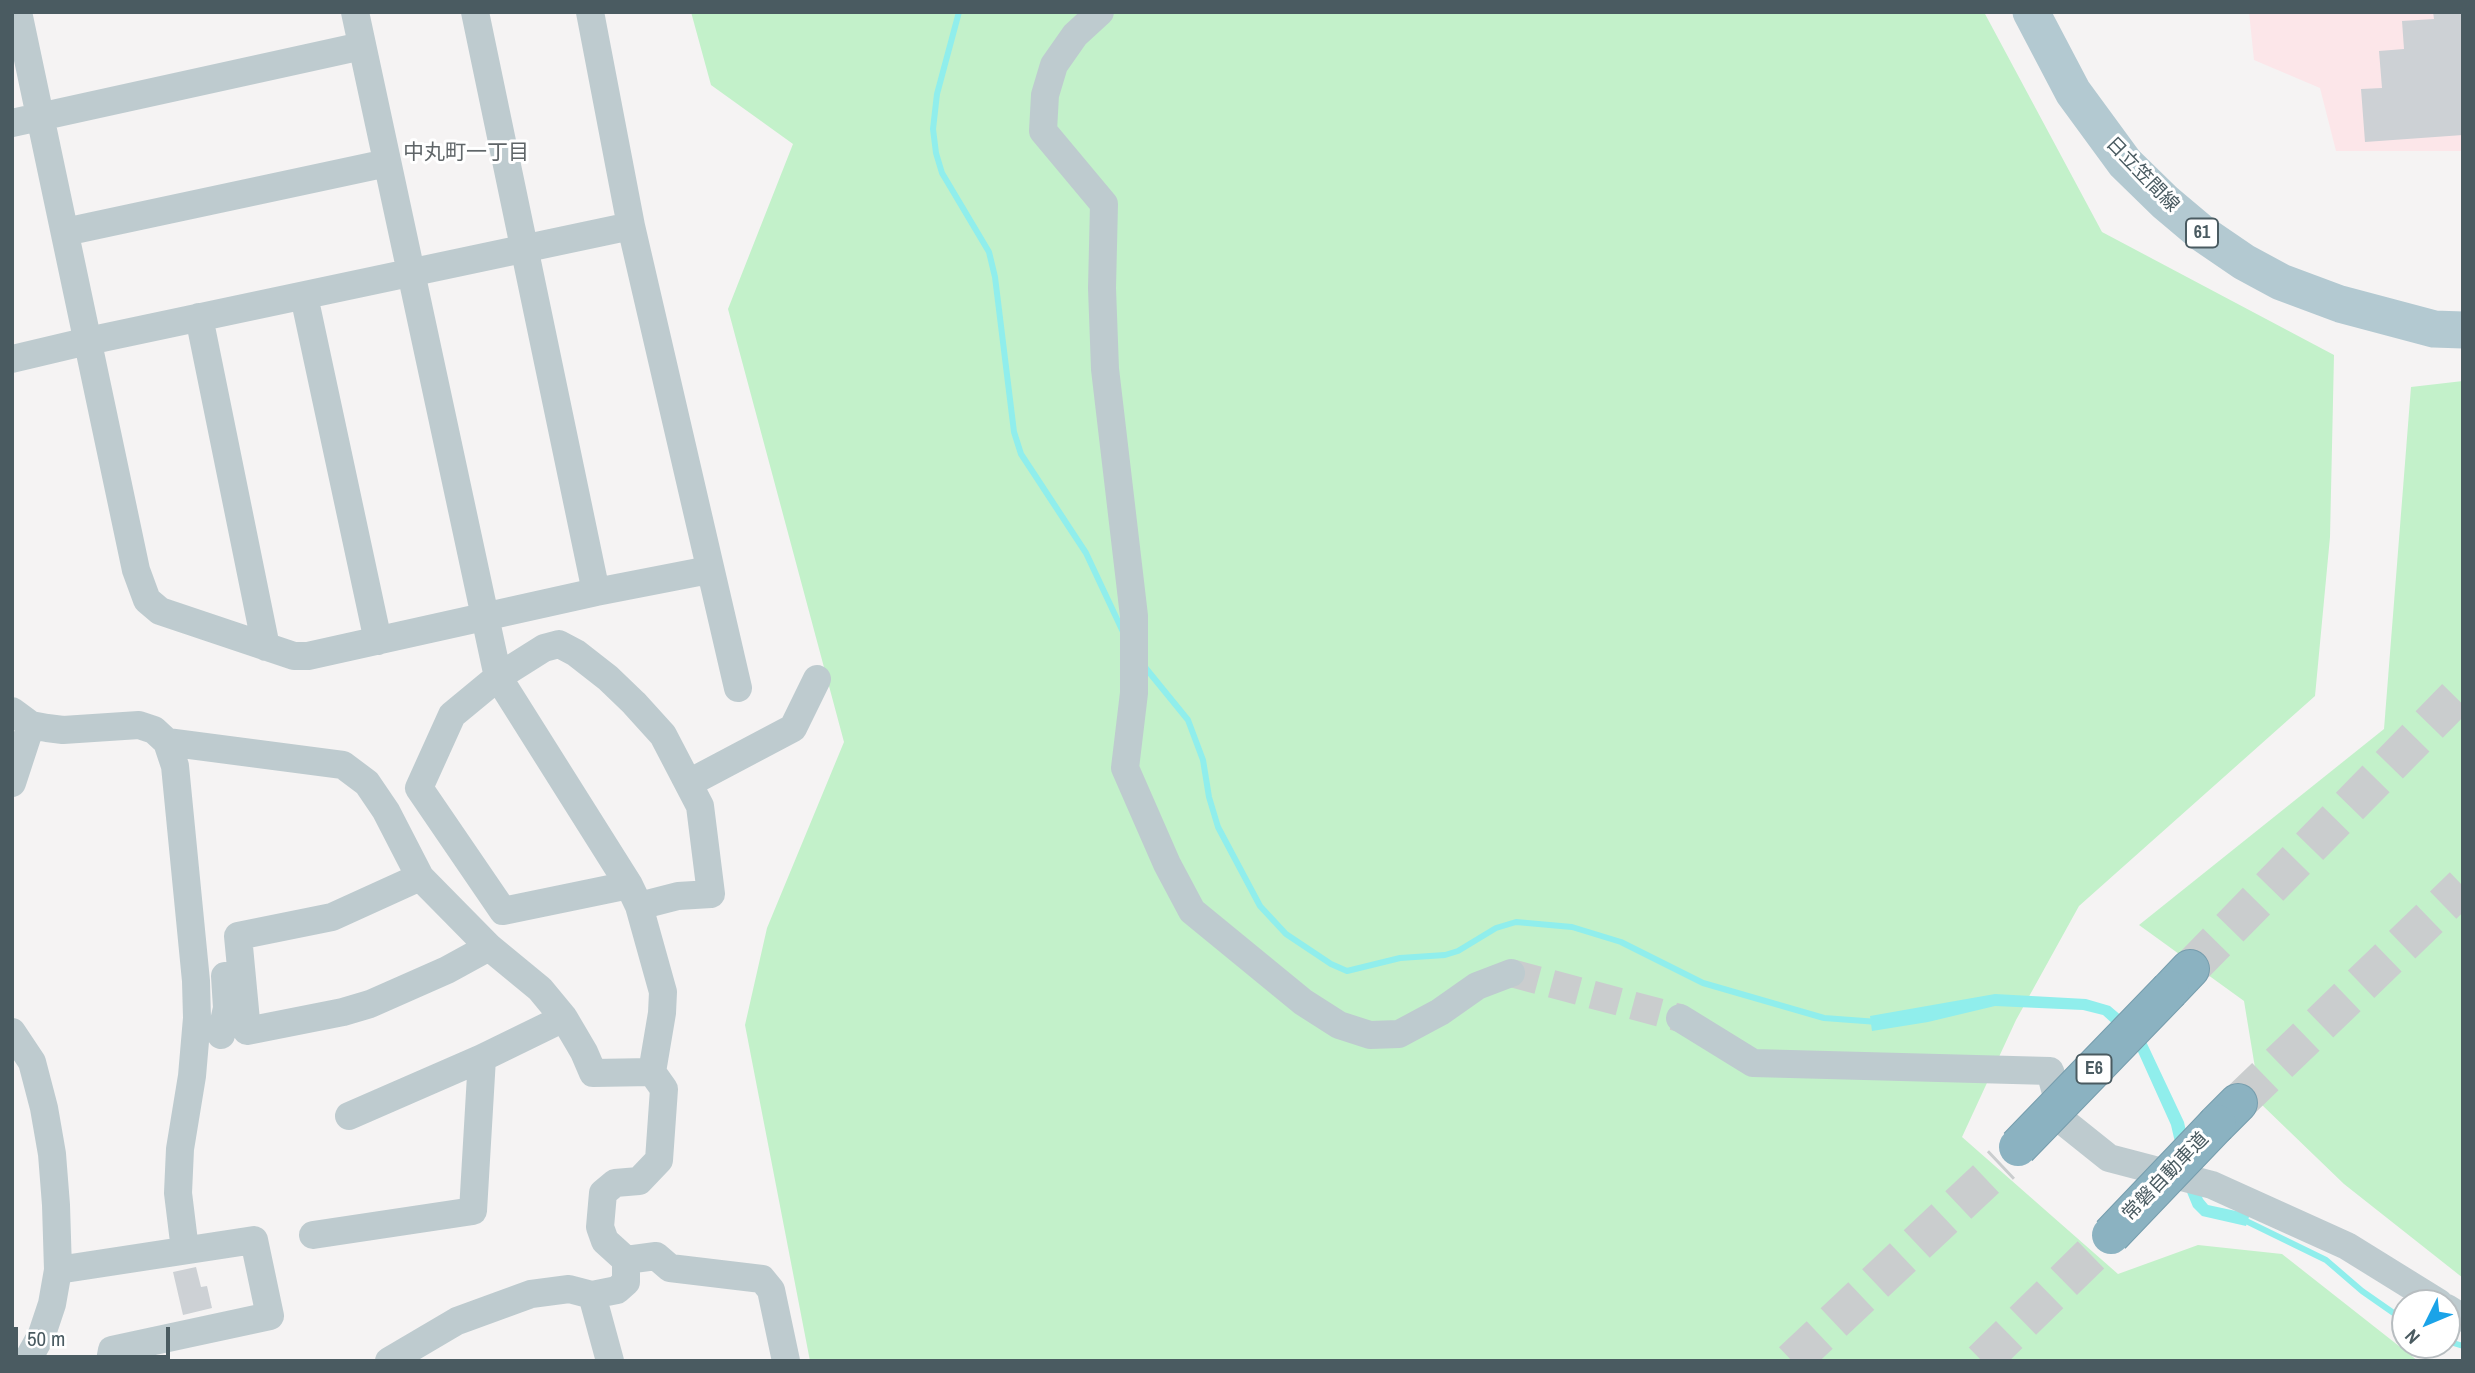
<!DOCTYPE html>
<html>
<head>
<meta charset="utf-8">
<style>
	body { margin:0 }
	#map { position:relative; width:2475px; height:1373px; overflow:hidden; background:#f5f3f3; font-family:"Archivo Narrow",sans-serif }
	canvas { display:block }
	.frame { position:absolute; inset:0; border:14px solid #4a5b61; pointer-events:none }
	.north { position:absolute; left:2391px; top:1289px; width:70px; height:70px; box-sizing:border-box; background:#fff; border:2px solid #b7bdc0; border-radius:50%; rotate:227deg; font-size:19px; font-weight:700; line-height:28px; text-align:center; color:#4a5b61 }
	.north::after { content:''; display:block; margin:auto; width:24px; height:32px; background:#1aa3e8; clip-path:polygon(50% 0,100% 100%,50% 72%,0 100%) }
	.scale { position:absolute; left:14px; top:1327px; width:156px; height:32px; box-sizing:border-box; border:4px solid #4a5b61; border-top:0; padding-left:9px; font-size:21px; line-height:24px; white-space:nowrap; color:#4a5b61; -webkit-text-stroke:5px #fff; paint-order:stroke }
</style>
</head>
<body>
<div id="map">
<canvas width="2475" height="1373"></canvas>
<div class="frame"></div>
<div class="north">N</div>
<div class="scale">50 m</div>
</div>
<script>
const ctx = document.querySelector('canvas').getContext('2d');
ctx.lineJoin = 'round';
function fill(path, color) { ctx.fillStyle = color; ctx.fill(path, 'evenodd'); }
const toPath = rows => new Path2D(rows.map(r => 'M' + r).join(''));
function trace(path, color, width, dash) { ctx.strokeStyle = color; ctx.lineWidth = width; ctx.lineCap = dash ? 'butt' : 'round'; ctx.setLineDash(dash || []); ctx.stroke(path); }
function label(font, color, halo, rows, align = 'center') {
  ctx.font = font + ' "Archivo Narrow","Noto Sans JP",sans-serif'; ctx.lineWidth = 6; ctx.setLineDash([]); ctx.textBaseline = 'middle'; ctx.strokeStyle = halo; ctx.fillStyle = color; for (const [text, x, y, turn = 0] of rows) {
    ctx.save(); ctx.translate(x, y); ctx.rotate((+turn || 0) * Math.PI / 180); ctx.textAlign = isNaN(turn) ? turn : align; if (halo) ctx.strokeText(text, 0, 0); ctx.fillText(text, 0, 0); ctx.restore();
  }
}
fill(toPath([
	[2249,12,2463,12,2463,151,2336,151,2320,88,2254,60]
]), '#fce6e9');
fill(toPath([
	[691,12,1984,12,2102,232,2334,355,2330,537,2315,696,2079,906,2016,1020,1962,1137,2118,1274,2198,1245,2282,1254,2418,1361,810,1361,745,1025,767,928,844,742,728,309,793,144,711,85],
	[2463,381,2463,1278,2344,1184,2261,1104,2244,1001,2139,925,2384,729,2411,387]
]), '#c3f1ca');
fill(toPath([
	[1995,994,2086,999,2110,1006,2137,1029,2143,1035,2184,1122,2198,1187,2203,1199,2208,1205,2250,1214,2246,1226,2202,1216,2193,1207,2186,1190,2171,1125,2134,1043,2103,1015,2083,1010,1995,1006,1928,1022,1872,1031,1870,1016]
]), '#90eeec');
trace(toPath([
	[959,12,937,94,933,129,936,153,942,173,989,252,995,277,1014,432,1021,454,1086,553,1124,634],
	[1144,666,1188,720,1203,760,1209,797,1218,827,1260,906,1286,934,1331,964,1347,971,1400,958,1445,955,1458,951,1496,928,1516,922,1572,927,1621,942,1703,983,1824,1018,1878,1022],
	[2242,1219,2326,1260,2362,1291,2405,1321],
	[2447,1341,2463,1346]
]), '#90eeec', 6);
fill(toPath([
	[2433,12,2463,12,2463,135,2365,142,2361,89,2382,88,2379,51,2404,49,2402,21,2434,19],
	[196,1267,201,1287,207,1286,212,1308,183,1315,173,1272]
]), '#cdd1d5');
trace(toPath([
	[1511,973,1680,1018]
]), '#cacdce', 28, [28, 14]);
trace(toPath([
	[2190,969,2463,690],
	[2238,1103,2463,886],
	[1792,1361,2002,1164],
	[1982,1361,2094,1252]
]), '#cacdce', 38, [38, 19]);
const highway = toPath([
	[2170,990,2190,969],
	[2217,1124,2238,1103]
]);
trace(highway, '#769dad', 40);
trace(toPath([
	[18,12,136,570,147,600,160,611,294,656,308,656,596,592,709,570],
	[355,12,498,677,629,885,639,906,663,992,662,1013,652,1072,664,1089,659,1160,639,1181,615,1183,603,1193,600,1227,605,1241,626,1260,626,1282,617,1290,592,1295,569,1289,531,1294,457,1321,389,1361],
	[475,12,596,592],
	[590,12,631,226,738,688],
	[1100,12,1075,35,1054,65,1045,95,1043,131,1104,204,1102,288,1105,369,1134,616,1134,693,1125,768,1167,864,1192,911,1303,1002,1339,1025,1370,1035,1399,1034,1440,1012,1477,986,1511,973],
	[12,123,362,46],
	[65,232,387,163],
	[304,296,378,641],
	[199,317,266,647],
	[12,359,88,341,631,226],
	[12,711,31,725,47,728,63,730,139,725,154,730,167,742,175,766,196,981,197,1018,192,1076,180,1149,178,1193,185,1250],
	[167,742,343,765,367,783,386,811,420,877,489,947,540,989,564,1018,482,1058,473,1211,313,1235],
	[12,783,31,725],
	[689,783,793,728,817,679],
	[420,877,332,917,238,936,247,1031,343,1012,370,1004,447,970,489,947],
	[629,885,503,911,419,788,452,715,498,677,544,648,559,644,576,653,608,678,634,703,663,735,700,806,711,894,678,896,639,906],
	[564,1018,584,1052,593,1073,652,1072],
	[1680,1018,1753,1063,2050,1071,2064,1122,2109,1158,2212,1185,2347,1246,2439,1303],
	[12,1032,32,1062,44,1108,52,1154,56,1205,58,1270,52,1304,42,1334,27,1361],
	[221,1035,227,1008,225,976],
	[349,1116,482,1058],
	[626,1260,656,1256,670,1268,762,1279,771,1290,786,1361],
	[58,1270,254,1240,270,1316,112,1350,110,1361],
	[592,1295,610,1361],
	[2447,1308,2463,1318]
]), '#becbcf', 28);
trace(toPath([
	[2031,12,2073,92,2125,163,2165,202,2203,234,2244,262,2281,282,2340,304,2434,329,2463,330]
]), '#b3c9d1', 37);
trace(highway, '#8bb2c1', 38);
const highwayBridge = toPath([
	[2018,1147,2170,990],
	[2111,1235,2217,1124]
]);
trace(highwayBridge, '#769dad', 40, []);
trace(highwayBridge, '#8bb2c1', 38);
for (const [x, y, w] of [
	[2202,233,32],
	[2094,1069,35]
]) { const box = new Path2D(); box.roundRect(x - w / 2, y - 14.5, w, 29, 5); ctx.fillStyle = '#fff'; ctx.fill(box); trace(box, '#4a5b61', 2); }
label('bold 18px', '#4a5b61', null, [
	["61",2202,233],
	["E6",2094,1069]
]);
label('19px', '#4a5b61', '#fff', [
	["日立笠間線",2142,175,46],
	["常磐自動車道",2166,1177,-46]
]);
label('21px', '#5f6568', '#fff', [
	["中丸町一丁目",466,153]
]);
</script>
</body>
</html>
